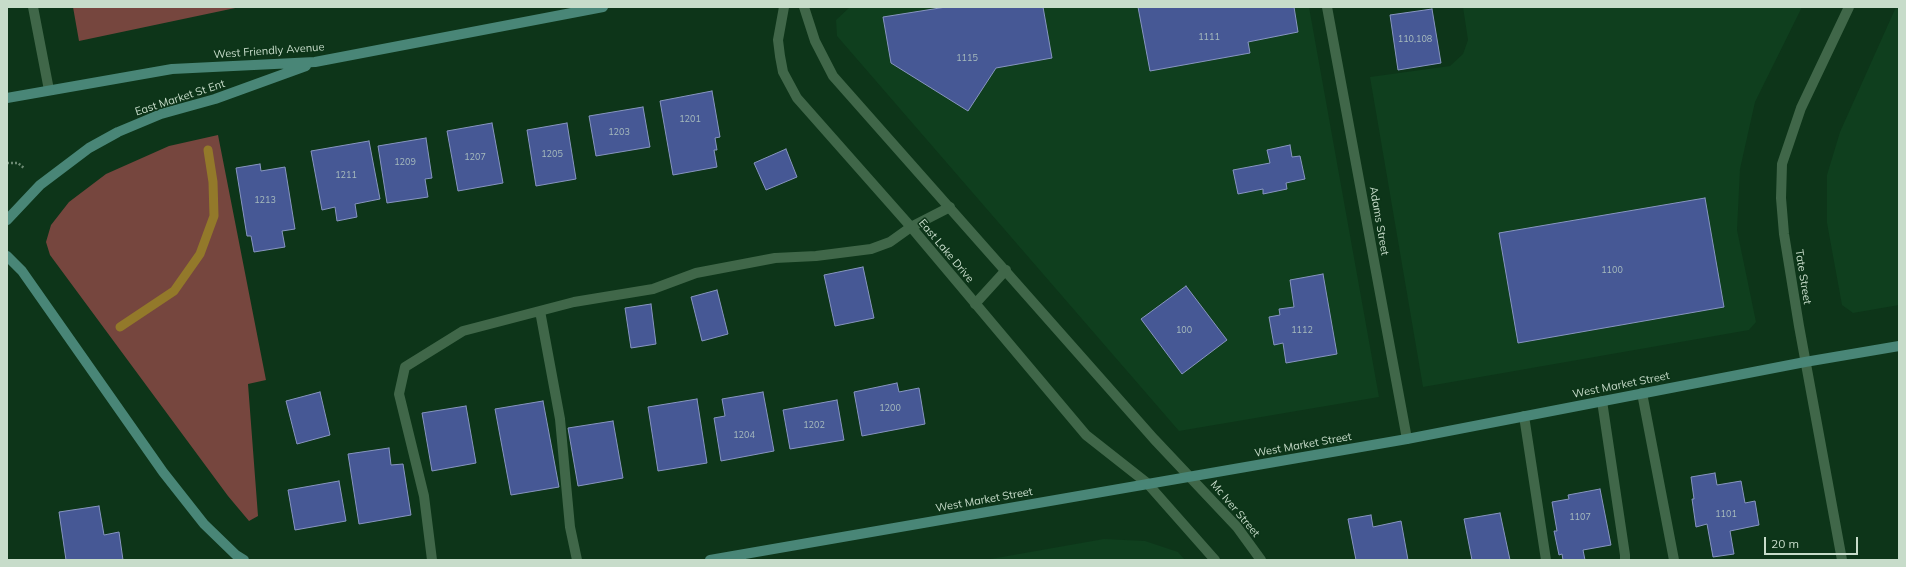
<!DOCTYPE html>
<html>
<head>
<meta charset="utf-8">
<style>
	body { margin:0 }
	#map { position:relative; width:1906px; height:567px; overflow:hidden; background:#0d3519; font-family:Mulish,sans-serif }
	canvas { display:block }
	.frame { position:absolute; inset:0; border:8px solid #c7dcca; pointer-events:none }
	.scale { position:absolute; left:1764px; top:537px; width:94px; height:18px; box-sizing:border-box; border:2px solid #c7dcca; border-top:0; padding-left:5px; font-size:12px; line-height:14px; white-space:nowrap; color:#c7dcca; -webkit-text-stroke:3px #0d3519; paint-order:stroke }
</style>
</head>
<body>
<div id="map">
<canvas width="1906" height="567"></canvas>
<div class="frame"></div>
<div class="scale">20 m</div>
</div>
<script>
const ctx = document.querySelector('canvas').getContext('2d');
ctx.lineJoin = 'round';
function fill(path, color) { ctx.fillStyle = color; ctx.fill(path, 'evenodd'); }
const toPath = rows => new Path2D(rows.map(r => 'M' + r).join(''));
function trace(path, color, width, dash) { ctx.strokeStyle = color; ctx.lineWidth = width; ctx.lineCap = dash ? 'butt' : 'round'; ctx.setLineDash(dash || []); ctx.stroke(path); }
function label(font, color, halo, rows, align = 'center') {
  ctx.font = font + ' Mulish,sans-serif'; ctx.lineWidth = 3; ctx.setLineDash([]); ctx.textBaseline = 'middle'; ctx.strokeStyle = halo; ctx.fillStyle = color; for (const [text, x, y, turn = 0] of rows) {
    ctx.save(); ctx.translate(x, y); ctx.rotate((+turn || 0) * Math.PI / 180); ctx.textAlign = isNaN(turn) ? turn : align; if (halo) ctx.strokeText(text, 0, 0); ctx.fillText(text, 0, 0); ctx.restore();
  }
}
fill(toPath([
	[850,7,1309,7,1379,397,1179,431,837,36,836,20],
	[1463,7,1802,7,1755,102,1740,169,1737,230,1756,322,1749,330,1423,387,1370,77,1450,66,1463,54,1468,40],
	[1896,7,1899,7,1899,305,1853,313,1842,305,1827,223,1827,175,1840,132],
	[1104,539,1145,541,1178,552,1185,560,985,560]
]), '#0f3f1e');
fill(toPath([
	[73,7,240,7,79,41],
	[218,135,266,380,248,384,258,516,249,521,228,496,50,255,46,242,51,225,69,202,106,174,169,146]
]), '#76463e');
trace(toPath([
	[120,327,174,291,200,254,214,216,213,182,208,150]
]), '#93792a', 9);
const building = toPath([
	[946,7,1043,7,1052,58,996,68,968,111,891,63,883,17,946,7],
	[1138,7,1294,7,1298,32,1248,42,1250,53,1150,71,1138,7],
	[1432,9,1441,63,1398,70,1390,15,1432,9],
	[712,91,720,137,715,138,717,150,714,150,717,167,673,175,660,101,712,91],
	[643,107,650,147,596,156,589,116,643,107],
	[492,123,503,183,458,191,447,131,492,123],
	[567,123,576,179,536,186,527,130,567,123],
	[426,138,432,178,425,179,428,197,387,203,378,146,426,138],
	[369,141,380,199,355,204,357,217,337,221,335,207,322,210,311,151,369,141],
	[1290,145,1292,157,1300,156,1305,179,1286,183,1287,189,1263,194,1263,189,1238,194,1233,170,1270,163,1267,150,1290,145],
	[786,149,797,177,766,190,754,163,786,149],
	[260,164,261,171,285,167,295,229,282,231,285,247,254,252,251,236,247,236,236,168,260,164],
	[1705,198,1724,307,1518,343,1499,233,1705,198],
	[863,267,874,318,835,326,824,275,863,267],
	[1323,274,1337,354,1286,363,1283,343,1274,345,1269,317,1280,315,1279,309,1294,307,1290,280,1323,274],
	[1186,286,1227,340,1182,374,1141,319,1186,286],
	[717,290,728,334,702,341,691,297,717,290],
	[651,304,656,344,631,348,625,308,651,304],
	[897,383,899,392,919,388,925,424,862,436,854,392,897,383],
	[320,392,330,435,297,444,286,401,320,392],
	[763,392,774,451,721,461,714,418,725,416,722,399,763,392],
	[697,399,707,463,658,471,648,407,697,399],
	[837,400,844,440,790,449,783,410,837,400],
	[543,401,559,487,511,495,495,409,543,401],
	[466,406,476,463,432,471,422,413,466,406],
	[613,421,623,478,578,486,568,428,613,421],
	[389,448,391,465,403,464,411,515,359,524,348,454,389,448],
	[1715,473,1717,485,1741,481,1745,503,1755,501,1759,525,1730,531,1734,554,1713,557,1707,524,1696,527,1692,499,1694,499,1691,477,1715,473],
	[339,481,346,521,295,530,288,490,339,481],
	[1600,489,1611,545,1583,550,1585,560,1563,560,1562,554,1559,555,1554,531,1557,531,1552,502,1569,499,1568,495,1600,489],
	[99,506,104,535,119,532,123,560,66,560,59,512,99,506],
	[1500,513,1510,560,1472,560,1464,519,1500,513],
	[1371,515,1373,527,1401,521,1408,560,1356,560,1348,519,1371,515]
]);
fill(building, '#465895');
trace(building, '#8795c0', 1);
trace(toPath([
	[7,163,18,163,24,168]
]), '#6c8a73', 2.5, [2, 2]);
trace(toPath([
	[975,304,1006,270],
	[540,311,560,419,570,527,577,560],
	[1642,393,1674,560],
	[1602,401,1625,555,1625,560],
	[1524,416,1546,560],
	[432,560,424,496,399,394,405,367,463,331,574,302,653,289,696,273,775,258,816,256,871,249,890,242,911,227,950,207]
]), '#406749', 10);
trace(toPath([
	[33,7,49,90],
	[784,7,778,40,780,56,783,72,797,98,911,227,1086,435,1147,483,1215,560],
	[804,7,815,41,833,76,1154,439,1237,527,1261,560],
	[1327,7,1407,439]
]), '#406749', 10);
trace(toPath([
	[1842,560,1799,326,1784,234,1781,198,1782,164,1801,108,1849,7]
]), '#406749', 10);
trace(toPath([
	[7,98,172,69,315,62,603,7],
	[7,220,40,185,89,148,118,132,161,114,215,99,306,66],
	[7,256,22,271,163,472,204,524,236,555,244,560],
	[710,560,1407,439,1805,362,1899,346]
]), '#498677', 10);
label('9px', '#a7bbbd', null, [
	["1111",1209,37],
	["110,108",1415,39],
	["1115",967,58],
	["1201",690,119],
	["1203",619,132],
	["1205",552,154],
	["1207",475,157],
	["1209",405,162],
	["1211",346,175],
	["1213",265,200],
	["1100",1612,270],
	["100",1184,330],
	["1112",1302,330],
	["1200",890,408],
	["1202",814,425],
	["1204",744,435],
	["1101",1726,514],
	["1107",1580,517]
]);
label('11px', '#c7dcca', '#0d3519', [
	["West Friendly Avenue",269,51,-4],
	["East Market St Ent",180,98,-18],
	["Adams Street",1379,221,80],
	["East Lake Drive",946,251,50],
	["Tate Street",1803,277,81],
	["West Market Street",1621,385,-11],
	["West Market Street",1303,445,-10],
	["West Market Street",984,500,-10],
	["Mc Iver Street",1235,509,50]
]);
</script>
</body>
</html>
